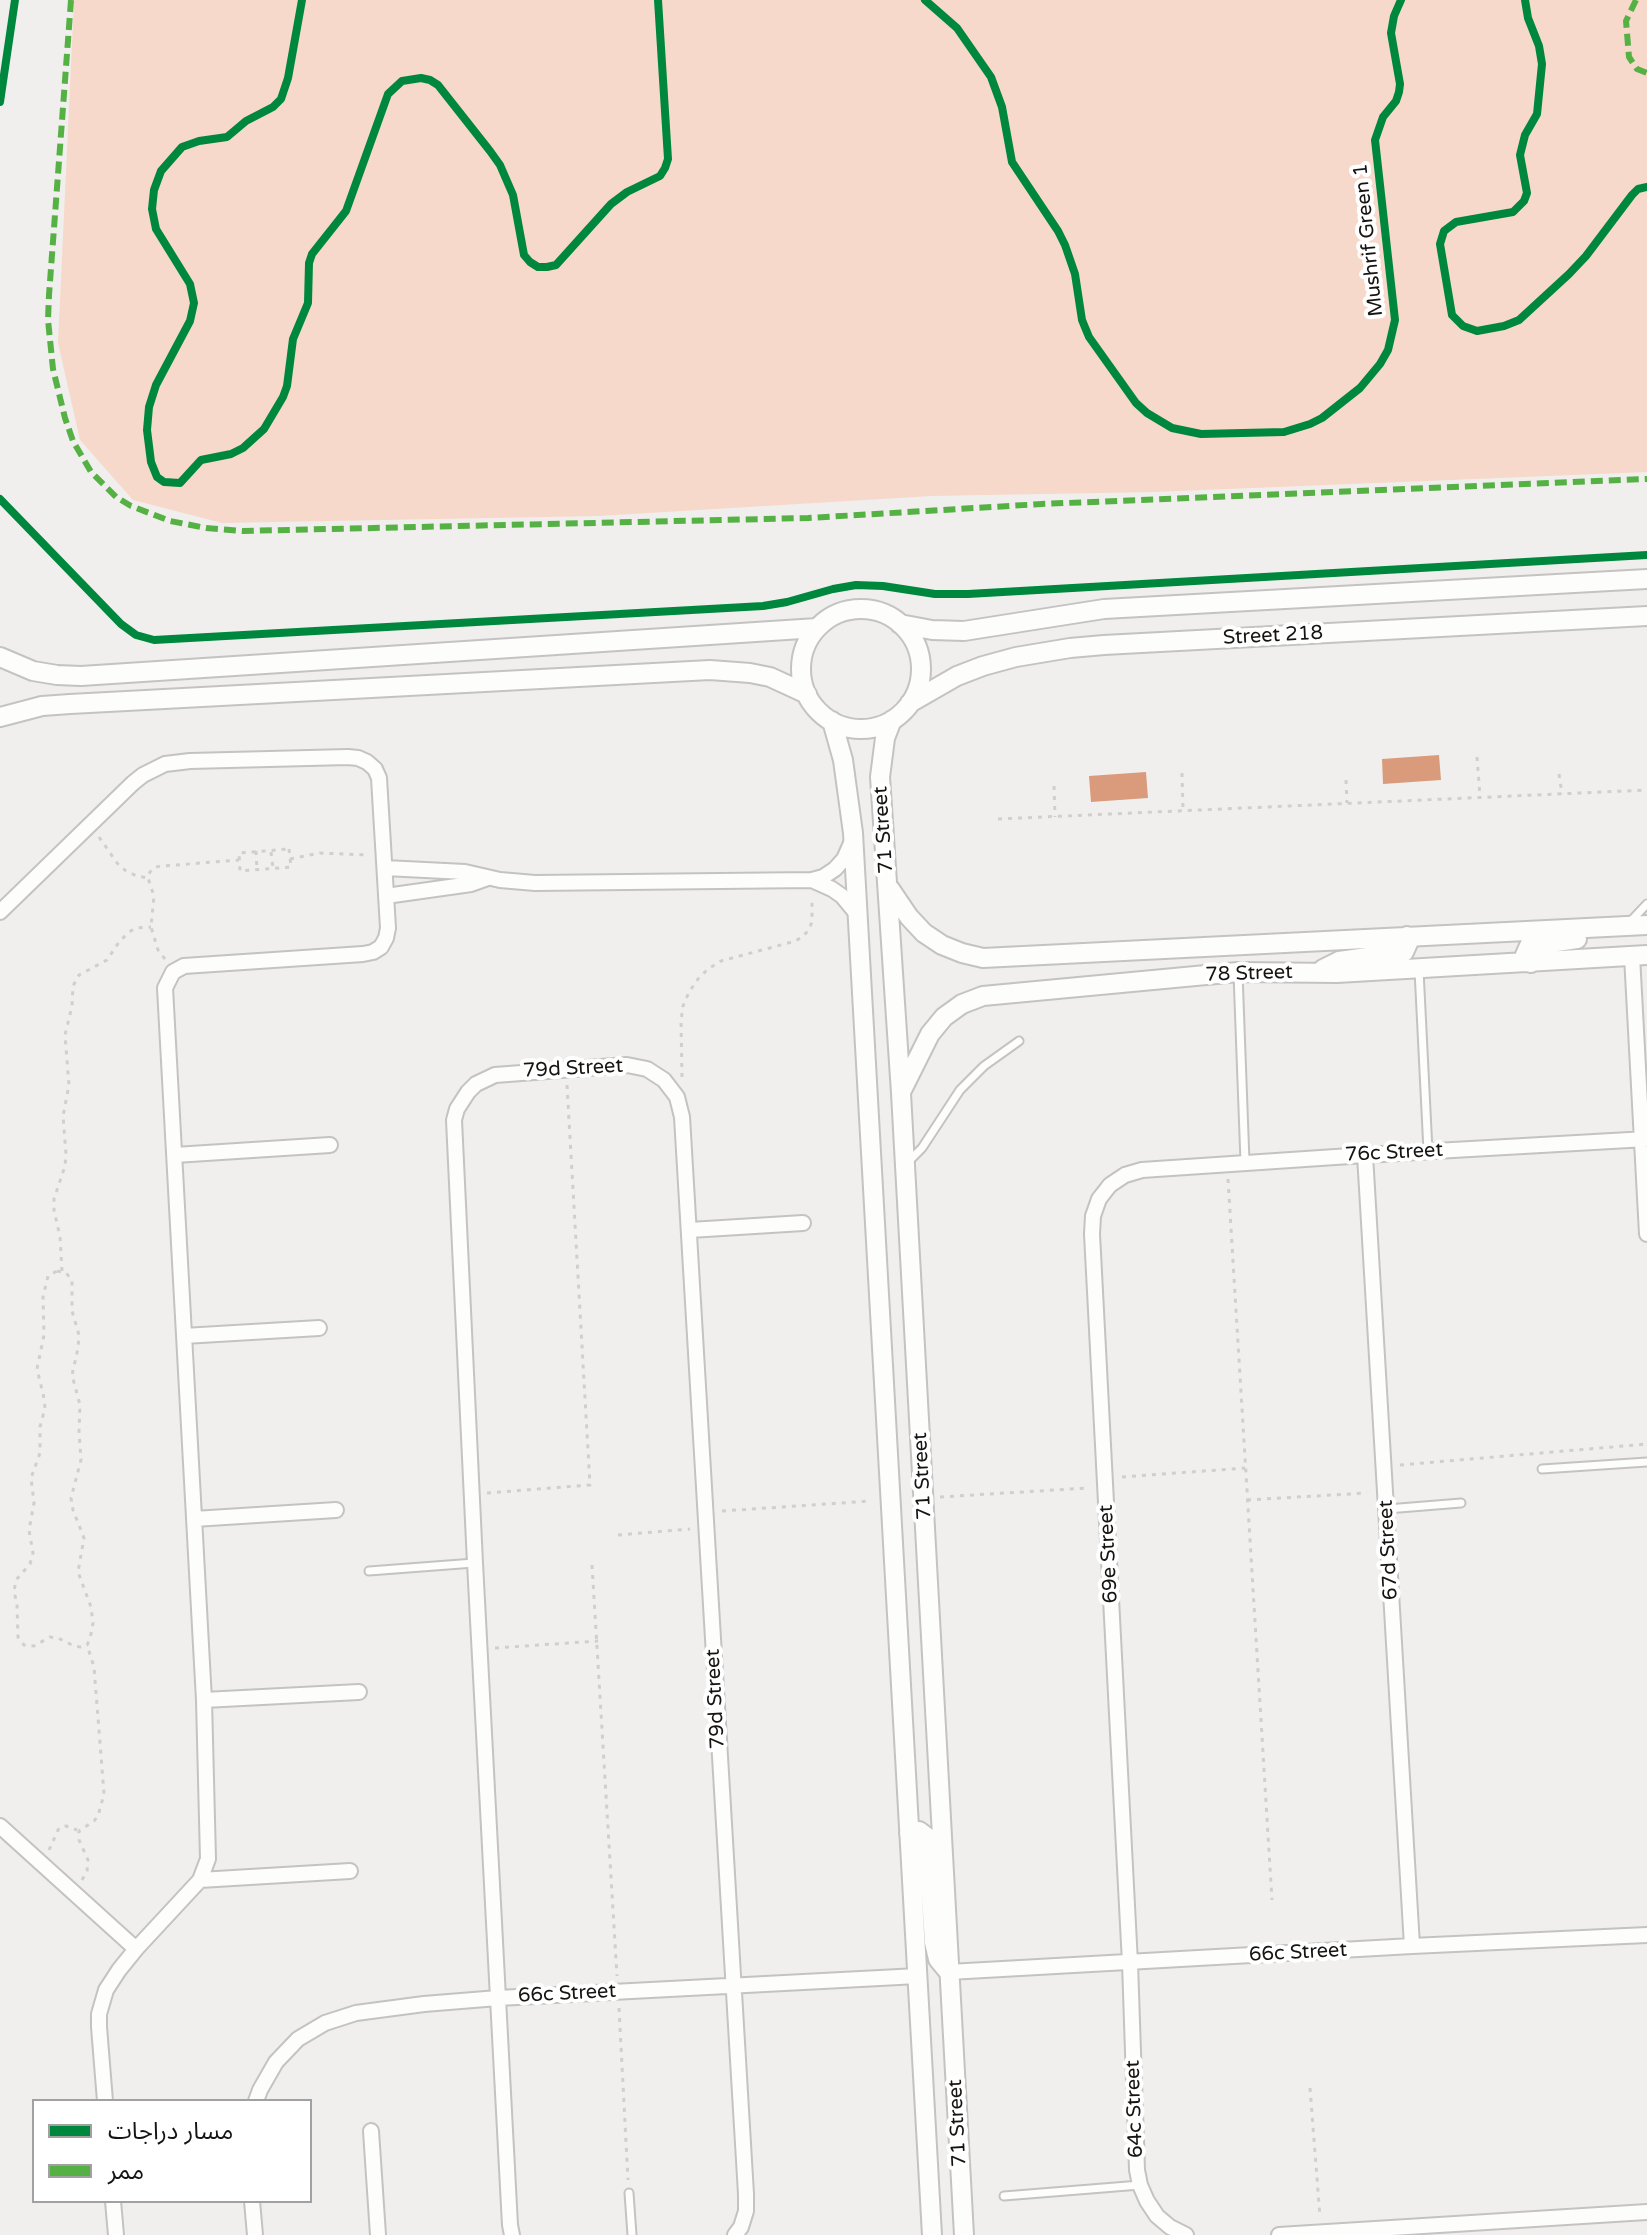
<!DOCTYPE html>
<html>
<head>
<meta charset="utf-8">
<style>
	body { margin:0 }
	#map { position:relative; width:1647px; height:2235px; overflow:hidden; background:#f1efed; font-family:"Varela Round","Noto Sans Arabic",sans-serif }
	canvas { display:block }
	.legend { position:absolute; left:32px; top:2099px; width:280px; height:104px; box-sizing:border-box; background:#fff; border:2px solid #a1a1a1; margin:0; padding:10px 14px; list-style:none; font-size:24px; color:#151413 }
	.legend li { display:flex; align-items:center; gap:16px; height:40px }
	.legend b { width:40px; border:2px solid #a1a1a1 }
</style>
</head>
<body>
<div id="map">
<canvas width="1647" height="2235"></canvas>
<ul class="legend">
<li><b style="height:10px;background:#00873e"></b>مسار دراجات</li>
<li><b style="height:10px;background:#55b144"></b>ممر</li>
</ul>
</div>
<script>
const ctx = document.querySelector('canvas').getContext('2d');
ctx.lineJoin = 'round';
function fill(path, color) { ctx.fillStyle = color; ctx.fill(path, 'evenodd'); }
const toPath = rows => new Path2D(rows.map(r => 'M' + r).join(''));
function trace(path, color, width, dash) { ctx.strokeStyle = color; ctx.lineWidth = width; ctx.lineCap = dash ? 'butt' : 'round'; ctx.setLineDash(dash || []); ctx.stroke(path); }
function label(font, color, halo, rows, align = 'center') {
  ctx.font = font + ' "Varela Round",sans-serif'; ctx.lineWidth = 8; ctx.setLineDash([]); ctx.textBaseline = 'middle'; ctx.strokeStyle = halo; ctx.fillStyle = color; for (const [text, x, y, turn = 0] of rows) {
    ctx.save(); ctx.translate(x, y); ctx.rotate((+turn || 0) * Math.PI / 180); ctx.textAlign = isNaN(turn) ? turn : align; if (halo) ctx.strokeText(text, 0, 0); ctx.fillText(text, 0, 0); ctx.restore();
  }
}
fill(toPath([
	[74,0,1647,0,1647,472,1155,492,932,496,599,516,222,523,133,500,80,440,58,343]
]), '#f6d9cb');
fill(toPath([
	[1439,755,1441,780,1383,784,1382,759],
	[1146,772,1148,798,1091,802,1089,776]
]), '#d99b7c');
const service = toPath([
	[1630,922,1647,904],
	[1419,970,1428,1151],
	[1238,973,1245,1162],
	[909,1161,922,1148,960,1090,984,1066,1019,1041],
	[1542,1469,1647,1462],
	[1387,1509,1461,1503],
	[369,1571,474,1563],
	[629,2193,632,2235],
	[1004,2196,1140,2185]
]);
const minor = toPath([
	[385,868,465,872,500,880,535,883,812,880,823,877,835,869,844,859,852,841],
	[812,880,832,889,842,896,857,914],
	[386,896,471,884,488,878],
	[0,912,133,783,143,775,165,764,190,761,348,757,358,758,367,762,375,769,379,778,388,928,386,938,381,947,373,952,363,954,184,966,173,972,165,988,204,1700,208,1859,200,1880,136,1949,119,1970,106,1990,99,2014,99,2027,105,2101],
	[1632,956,1647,1234],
	[175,1155,330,1145],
	[1365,1155,1412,1946],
	[690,1230,803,1223],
	[184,1336,319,1328],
	[194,1519,336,1510],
	[204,1700,359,1692],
	[0,1826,136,1949],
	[200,1880,350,1871],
	[949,1972,1412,1946,1647,1935],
	[256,2101,260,2090,276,2062,298,2039,325,2023,356,2013,424,2004,498,1998,918,1976],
	[371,2131,378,2235],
	[113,2201,116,2235],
	[252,2201,255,2235],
	[512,2235,510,2225,475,1563,454,1120,457,1109,468,1092,476,1084,495,1075,627,1065,647,1069,664,1080,677,1097,682,1117,746,2194,746,2211,741,2227,735,2235],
	[1186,2235,1170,2227,1157,2216,1147,2201,1140,2185,1137,2170,1130,1963,1092,1234,1093,1216,1099,1199,1110,1185,1125,1175,1142,1170,1365,1155,1647,1139],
	[1279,2235,1647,2212]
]);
const tertiary = toPath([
	'801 669a60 60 0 1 1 120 0a60 60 0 1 1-120 0Z',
	[900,624,932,630,964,631,1104,609,1647,579],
	[0,657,33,671,57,675,81,676,817,628],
	[910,703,957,676,983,666,1016,657,1070,648,1104,645,1647,616],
	[0,717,42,706,70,704,710,670,750,673,770,677,807,694],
	[892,720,885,738,880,777,901,1093,964,2235],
	[832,721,843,760,853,833,932,2235],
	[890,889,909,917,924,933,942,945,962,953,983,958,1647,925],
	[1531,963,1525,955,1529,946,1577,939],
	[1323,969,1339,961,1404,952,1409,941,1407,936],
	[902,1090,930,1034,944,1017,962,1004,983,996,1238,972,1337,973,1647,955],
	[909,1833,919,1831,927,1837,934,1942,938,1959,947,1970]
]);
trace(service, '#c4c3c2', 11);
trace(minor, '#c4c3c2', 18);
trace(tertiary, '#c4c3c2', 22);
trace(toPath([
	[1477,757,1480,797],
	[1182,773,1183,810],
	[1559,774,1562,794],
	[1346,780,1347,803],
	[1054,786,1055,817],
	[998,819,1647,790],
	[99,837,117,863,126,871,137,876,148,878],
	[289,849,291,867,240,871,239,853,289,849],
	[256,851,257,870],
	[271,852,273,868],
	[290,859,320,853,368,855],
	[165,959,158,950,151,927,154,896,148,878,150,872,155,867,163,866,239,860],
	[682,1077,681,1021,683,1006,689,992,698,979,708,969,721,961,792,942,801,938,808,931,812,922,812,897],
	[1228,1179,1272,1900],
	[57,1271,66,1273,72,1280,72,1311,79,1335,78,1348,72,1375,80,1405,79,1432,81,1460,71,1498,73,1510,84,1538,78,1572,91,1607,93,1623,90,1639,87,1645,81,1647,74,1646,58,1638,50,1637,34,1646,24,1645,18,1637,17,1605,14,1591,16,1580,30,1564,33,1553,29,1530,34,1503,31,1478,40,1453,40,1427,45,1408,44,1398,37,1369,44,1335,43,1297,48,1276,57,1271],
	[62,1271,60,1237,54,1210,54,1199,65,1166,66,1154,63,1116,69,1085,65,1035,72,1006,73,986,79,975,107,960,119,942,129,932,136,928,151,927],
	[1400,1465,1647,1444],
	[1122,1477,1245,1468],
	[487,1493,590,1485,567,1085],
	[940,1497,1088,1488],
	[1247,1500,1367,1493],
	[722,1511,871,1501],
	[618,1535,690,1529],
	[592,1565,617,1976],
	[495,1648,598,1641],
	[49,1850,59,1828,66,1826,77,1830],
	[82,1880,87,1871,88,1860,79,1840,79,1831,94,1821,98,1816,104,1794,94,1667,87,1645],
	[619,2008,628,2180],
	[1310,2088,1320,2217]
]), '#d0cfce', 3, [4, 6]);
trace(service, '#fdfdfc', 7);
trace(minor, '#fdfdfc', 14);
trace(tertiary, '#fdfdfc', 18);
trace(toPath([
	[71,0,49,295,48,320,53,369,65,418,73,441,91,472,116,497,131,506,170,521,206,528,243,531,808,518,1042,504,1647,479],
	[1636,0,1626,21,1629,57,1637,69,1647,73]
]), '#55b144', 6, [12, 6]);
trace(toPath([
	[302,0,288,78,281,99,273,107,246,121,227,137,199,141,182,147,161,171,154,190,152,209,156,229,190,284,194,303,190,321,156,385,149,407,147,430,151,462,157,477,164,482,180,483,201,460,231,454,243,448,264,429,283,397,287,386,293,339,308,303,309,263,312,254,346,211,388,94,402,81,421,78,430,80,438,85,490,151,500,165,513,195,524,255,530,262,538,267,547,267,556,265,611,204,627,192,660,176,665,168,668,159,658,0],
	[925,0,957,28,991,77,1002,107,1012,162,1058,231,1065,245,1075,274,1082,320,1089,337,1136,403,1147,413,1172,428,1201,434,1284,432,1310,424,1322,418,1360,388,1380,364,1388,350,1395,320,1375,140,1383,117,1396,101,1399,92,1400,84,1391,33,1394,16,1401,0],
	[1525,0,1528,18,1539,46,1542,64,1537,114,1525,135,1520,155,1527,193,1524,201,1513,212,1456,222,1444,231,1440,244,1452,315,1463,326,1477,331,1504,326,1519,320,1569,274,1586,256,1632,195,1638,189,1647,187],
	[0,102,15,0],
	[0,499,121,624,136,635,154,640,763,606,787,602,833,589,856,585,883,586,935,594,968,594,1647,555]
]), '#00873e', 8);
label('20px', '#151413', '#fff', [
	["Mushrif Green 1",1369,240,-96],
	["Street 218",1273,636,-3],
	["71 Street",884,830,-94],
	["78 Street",1249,974,-2],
	["79d Street",573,1069,-3],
	["76c Street",1394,1153,-3],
	["71 Street",923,1476,-93],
	["67d Street",1389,1550,-93],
	["69e Street",1109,1554,-93],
	["79d Street",716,1699,-93],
	["66c Street",1298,1953,-3],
	["66c Street",567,1994,-3],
	["64c Street",1135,2109,-92],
	["71 Street",958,2123,-93]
]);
</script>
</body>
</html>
